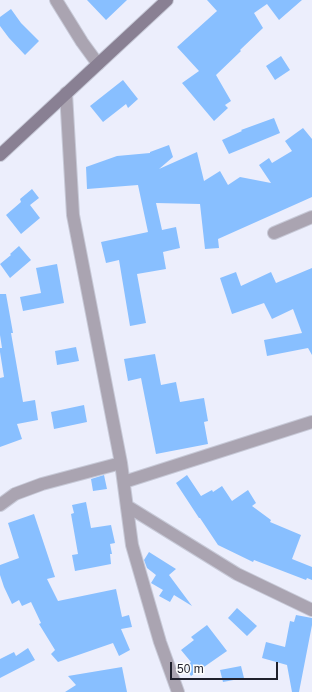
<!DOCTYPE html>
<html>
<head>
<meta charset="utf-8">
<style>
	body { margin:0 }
	#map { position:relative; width:312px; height:692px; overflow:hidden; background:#eceefc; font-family:Arial,sans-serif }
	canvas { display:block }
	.scale { position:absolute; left:170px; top:662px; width:108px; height:18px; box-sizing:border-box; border:2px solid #1f202c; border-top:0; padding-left:5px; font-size:12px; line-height:14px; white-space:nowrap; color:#1f202c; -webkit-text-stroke:3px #fcfcfc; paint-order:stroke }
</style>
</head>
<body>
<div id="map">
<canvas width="312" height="692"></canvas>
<div class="scale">50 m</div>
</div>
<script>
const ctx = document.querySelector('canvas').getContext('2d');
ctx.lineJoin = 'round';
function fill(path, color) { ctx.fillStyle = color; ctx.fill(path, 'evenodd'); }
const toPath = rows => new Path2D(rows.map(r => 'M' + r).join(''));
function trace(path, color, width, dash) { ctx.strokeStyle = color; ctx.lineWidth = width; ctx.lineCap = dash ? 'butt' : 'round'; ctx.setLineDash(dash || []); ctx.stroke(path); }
fill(toPath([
	[87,0,127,0,106,20],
	[207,0,302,0,279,20,267,4,254,13,263,28,240,50,241,51,216,75,231,101,225,105,228,108,214,121,182,83,199,71,177,47,217,11],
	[11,9,21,23,39,41,25,55,9,38,0,26,0,17],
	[281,56,290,70,275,80,266,66],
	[123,80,138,99,128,108,126,104,103,122,90,106],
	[274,118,280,133,229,154,222,140,242,131,241,130],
	[303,128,312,139,312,197,218,239,219,248,205,249,200,204,156,203,162,230,176,227,180,248,163,252,166,269,137,274,146,323,130,326,119,260,106,263,101,242,148,232,138,185,87,189,86,167,117,156,150,153,150,152,169,145,173,157,159,169,197,152,204,181,220,171,228,185,240,177,271,183,259,165,269,158,272,163,292,151,285,141],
	[32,189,39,198,30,205,40,218,21,234,6,215,21,202,20,199],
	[19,246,31,260,10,278,0,264,11,255,10,254],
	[57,264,64,303,23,311,20,297,41,293,36,268],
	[312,268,312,355,308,348,267,356,264,340,302,333,293,309,272,319,264,303,232,314,220,278,236,272,241,286,271,272,276,283],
	[0,294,6,294,13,333,11,333,23,402,35,400,38,420,17,424,22,439,0,447,0,378,4,377,0,352,0,348,2,348,0,335],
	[76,347,79,361,57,365,55,351],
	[155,354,161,385,176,382,180,402,204,398,208,421,204,422,208,444,156,454,141,378,128,381,124,359],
	[84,405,87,422,54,429,51,412],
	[104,475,107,489,93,491,91,479],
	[187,475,201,496,212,490,213,492,222,486,232,501,248,490,256,503,252,506,271,520,270,522,301,535,292,559,312,567,312,580,307,578,306,580,254,560,253,562,218,545,200,518,199,518,176,483],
	[86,502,91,528,111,525,115,543,110,544,112,554,110,554,111,564,75,571,72,555,78,554,71,514,74,513,72,505],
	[34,514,55,577,47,579,58,601,116,589,122,617,129,615,132,627,121,629,130,650,119,656,113,643,58,662,51,654,55,650,39,624,41,623,31,602,22,606,19,600,12,604,4,587,0,575,0,565,19,558,8,523],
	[149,552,176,569,169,575,192,606,174,595,170,602,159,596,163,590,151,583,156,575,147,568,144,560],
	[237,608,257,626,247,636,228,618],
	[296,615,312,618,312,625,299,692,292,692,287,665,262,658,266,642,285,647,290,621,294,622],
	[207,625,227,651,191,676,185,667,191,662,181,650,194,640,191,637],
	[28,648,35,660,0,678,0,659,14,652,16,656],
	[241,666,244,678,223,682,220,670],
	[122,667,127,692,65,692,76,685,68,676]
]), '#88bfff');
const street = toPath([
	[56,0,82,42,98,64],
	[66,93,73,215,121,463,132,545,160,642,178,692],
	[274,233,312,217],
	[124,482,312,422],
	[0,505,15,494,42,484,121,463],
	[127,506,237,574,312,610]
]);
const secondary = toPath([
	[0,155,167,0]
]);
trace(street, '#c7c9d7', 14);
trace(secondary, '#c7c9d7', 14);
trace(street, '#aaa4b1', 12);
trace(secondary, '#898093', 12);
</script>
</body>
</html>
